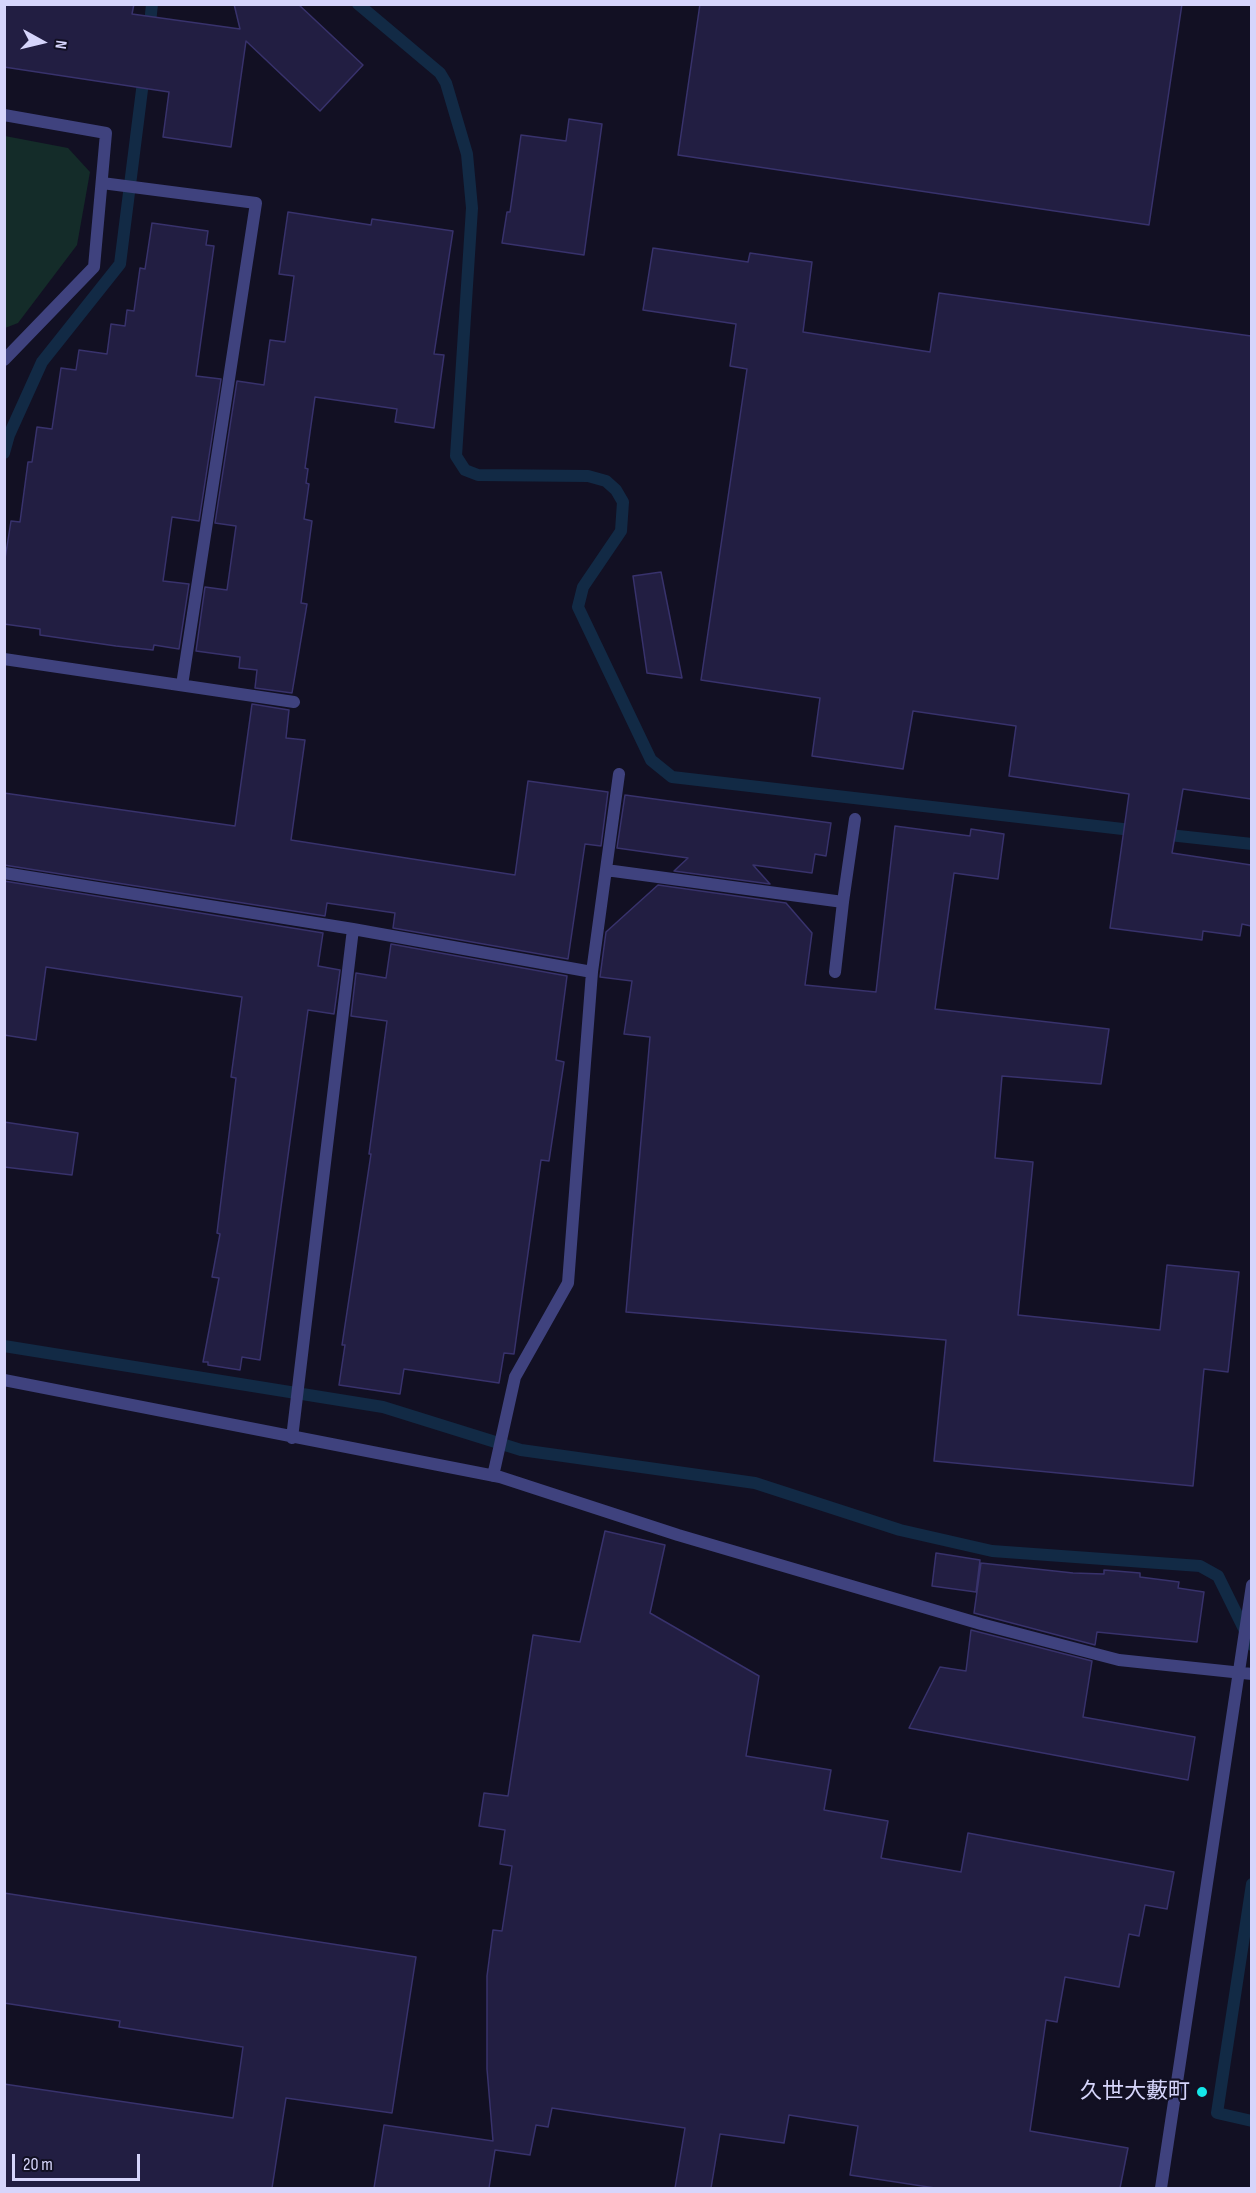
<!DOCTYPE html>
<html>
<head>
<meta charset="utf-8">
<style>
	body { margin:0 }
	#map { position:relative; width:1256px; height:2193px; overflow:hidden; background:#121023; font-family:"Sofia Sans Condensed",sans-serif }
	canvas { display:block }
	.frame { position:absolute; inset:0; border:6px solid #d6d5fb; pointer-events:none }
	.north { position:absolute; left:12px; top:12px; width:60px; height:60px; -webkit-text-stroke:4px #121023; paint-order:stroke; rotate:98deg; font-size:16px; font-weight:700; line-height:24px; text-align:center; color:#d6d5fb }
	.north::after { content:''; display:block; margin:auto; width:21px; height:27px; background:#d6d5fb; clip-path:polygon(50% 0,100% 100%,50% 72%,0 100%) }
	.scale { position:absolute; left:12px; top:2154px; width:128px; height:27px; box-sizing:border-box; border:3px solid #d6d5fb; border-top:0; padding-left:8px; font-size:18px; line-height:21px; white-space:nowrap; color:#d6d5fb; -webkit-text-stroke:4px #121023; paint-order:stroke }
</style>
</head>
<body>
<div id="map">
<canvas width="1256" height="2193"></canvas>
<div class="frame"></div>
<div class="north">N</div>
<div class="scale">20 m</div>
</div>
<script>
const ctx = document.querySelector('canvas').getContext('2d');
ctx.lineJoin = 'round';
function fill(path, color) { ctx.fillStyle = color; ctx.fill(path, 'evenodd'); }
const toPath = rows => new Path2D(rows.map(r => 'M' + r).join(''));
function trace(path, color, width, dash) { ctx.strokeStyle = color; ctx.lineWidth = width; ctx.lineCap = dash ? 'butt' : 'round'; ctx.setLineDash(dash || []); ctx.stroke(path); }
function label(font, color, halo, rows, align = 'center') {
  ctx.font = font + ' "Sofia Sans Condensed","Noto Sans JP",sans-serif'; ctx.lineWidth = 4.5; ctx.setLineDash([]); ctx.textBaseline = 'middle'; ctx.strokeStyle = halo; ctx.fillStyle = color; for (const [text, x, y, turn = 0] of rows) {
    ctx.save(); ctx.translate(x, y); ctx.rotate((+turn || 0) * Math.PI / 180); ctx.textAlign = isNaN(turn) ? turn : align; if (halo) ctx.strokeText(text, 0, 0); ctx.fillText(text, 0, 0); ctx.restore();
  }
}
fill(toPath([
	[5,136,68,148,90,172,77,245,18,323,5,328]
]), '#142c29');
trace(toPath([
	[358,4,440,73,446,83,467,154,472,208,456,456,465,470,478,475,588,476,606,481,616,490,623,502,621,531,583,587,578,607,651,760,672,777,1140,831],
	[149,33,152,4],
	[4,453,9,435,42,362,120,264,144,74],
	[1160,834,1252,844],
	[4,1346,383,1407,521,1450,755,1483,900,1530,992,1551,1200,1566,1218,1576,1252,1645],
	[1252,1884,1217,2113,1252,2121]
]), '#122a45', 12);
const building = toPath([
	[4,4,134,4,132,14,240,29,234,4,298,4,363,65,320,111,246,41,231,147,163,137,169,92,4,67,4,4],
	[700,4,1182,4,1149,225,678,155,700,4],
	[569,119,602,124,584,255,502,243,507,212,510,212,521,135,566,141,569,119],
	[288,212,371,225,372,219,453,231,434,354,444,355,434,428,395,422,397,409,315,397,305,468,308,469,306,483,309,484,304,519,312,521,301,603,307,604,292,693,255,688,257,670,239,668,240,657,196,651,205,587,227,590,236,526,215,523,237,381,264,385,270,340,285,342,294,276,279,274,288,212],
	[152,223,208,231,206,245,214,246,196,376,221,379,199,521,172,517,163,581,189,584,179,649,154,645,153,650,116,646,40,635,40,629,4,624,4,565,11,521,20,522,28,462,32,462,37,427,52,429,61,368,76,370,79,350,107,354,111,324,125,326,127,310,134,311,140,268,145,269,152,223],
	[653,248,748,262,750,253,812,262,803,332,930,352,939,293,1251,336,1251,799,1183,789,1172,853,1251,865,1251,926,1242,924,1240,936,1203,931,1202,940,1110,928,1129,794,1009,776,1016,726,913,711,903,769,812,756,820,698,701,680,747,369,730,366,736,324,643,310,653,248],
	[661,572,682,678,647,673,633,576,661,572],
	[252,704,289,710,286,738,305,740,291,840,515,875,528,781,608,792,601,846,585,844,568,959,393,928,395,913,327,903,325,916,4,865,4,793,235,826,252,704],
	[625,795,831,823,826,856,815,854,812,873,753,865,770,884,674,871,688,858,617,848,625,795],
	[895,826,970,836,971,829,1004,834,998,879,954,873,935,1009,1109,1029,1101,1084,1002,1076,995,1158,1033,1162,1018,1315,1160,1330,1167,1265,1239,1272,1228,1372,1204,1369,1193,1486,934,1461,946,1340,626,1312,650,1037,624,1034,632,981,600,977,606,932,658,885,786,903,812,933,805,985,876,992,895,826],
	[4,881,323,933,318,966,340,970,334,1014,308,1010,260,1360,242,1357,240,1370,208,1365,208,1362,203,1362,219,1278,212,1277,220,1234,217,1233,236,1078,231,1077,242,997,46,967,36,1040,4,1035,4,881],
	[391,944,567,976,556,1060,564,1062,549,1161,541,1160,514,1354,504,1353,499,1383,404,1369,400,1394,339,1385,345,1345,342,1345,371,1154,369,1154,387,1021,351,1016,356,973,386,978,391,944],
	[4,1122,78,1133,72,1175,4,1167,4,1122],
	[605,1531,665,1545,650,1613,759,1676,746,1756,831,1770,824,1810,888,1821,881,1858,961,1872,968,1833,1174,1872,1167,1909,1145,1905,1139,1936,1129,1934,1119,1987,1065,1977,1057,2022,1046,2020,1030,2131,1128,2148,1120,2188,935,2188,850,2175,858,2126,789,2115,784,2143,720,2134,711,2188,675,2188,685,2128,552,2108,548,2127,536,2125,530,2155,495,2150,489,2188,374,2188,384,2125,493,2141,487,2069,487,1976,493,1930,502,1931,512,1866,500,1864,505,1830,479,1826,484,1793,508,1796,533,1635,580,1642,605,1531],
	[936,1553,980,1560,976,1592,932,1586,936,1553],
	[981,1563,1073,1573,1104,1574,1104,1570,1140,1573,1140,1577,1179,1582,1178,1588,1204,1592,1197,1642,1097,1632,1095,1645,974,1613,981,1563],
	[971,1630,1092,1661,1083,1717,1195,1737,1188,1780,909,1728,940,1667,966,1671,971,1630],
	[4,1893,416,1957,392,2113,286,2098,272,2188,4,2188,4,2084,233,2118,243,2047,119,2027,120,2021,4,2003,4,1893]
]);
fill(building, '#221e42');
trace(building, '#38326c', 1.5);
trace(toPath([
	[4,115,106,133,94,267,4,360],
	[102,183,256,203,182,685],
	[4,659,294,702],
	[606,870,843,902,855,819],
	[4,873,353,929,592,972],
	[835,972,843,902],
	[4,1380,500,1477,678,1535,981,1624,1119,1660,1252,1674],
	[292,1438,353,929],
	[493,1476,515,1377,568,1283,592,972,619,774],
	[1161,2188,1252,1585]
]), '#3f427e', 12);
for (const [x, y, r, color] of [
	[1202,2092,6,"#14e7e9"]
]) { const dot = new Path2D(); dot.arc(x, y, r, 0, 2 * Math.PI); ctx.fillStyle = color; ctx.fill(dot); trace(dot, '#121023', 2); }
label('22px', '#d6d5fb', '#121023', [
	["久世大藪町",1190,2092]
], 'right');
</script>
</body>
</html>
